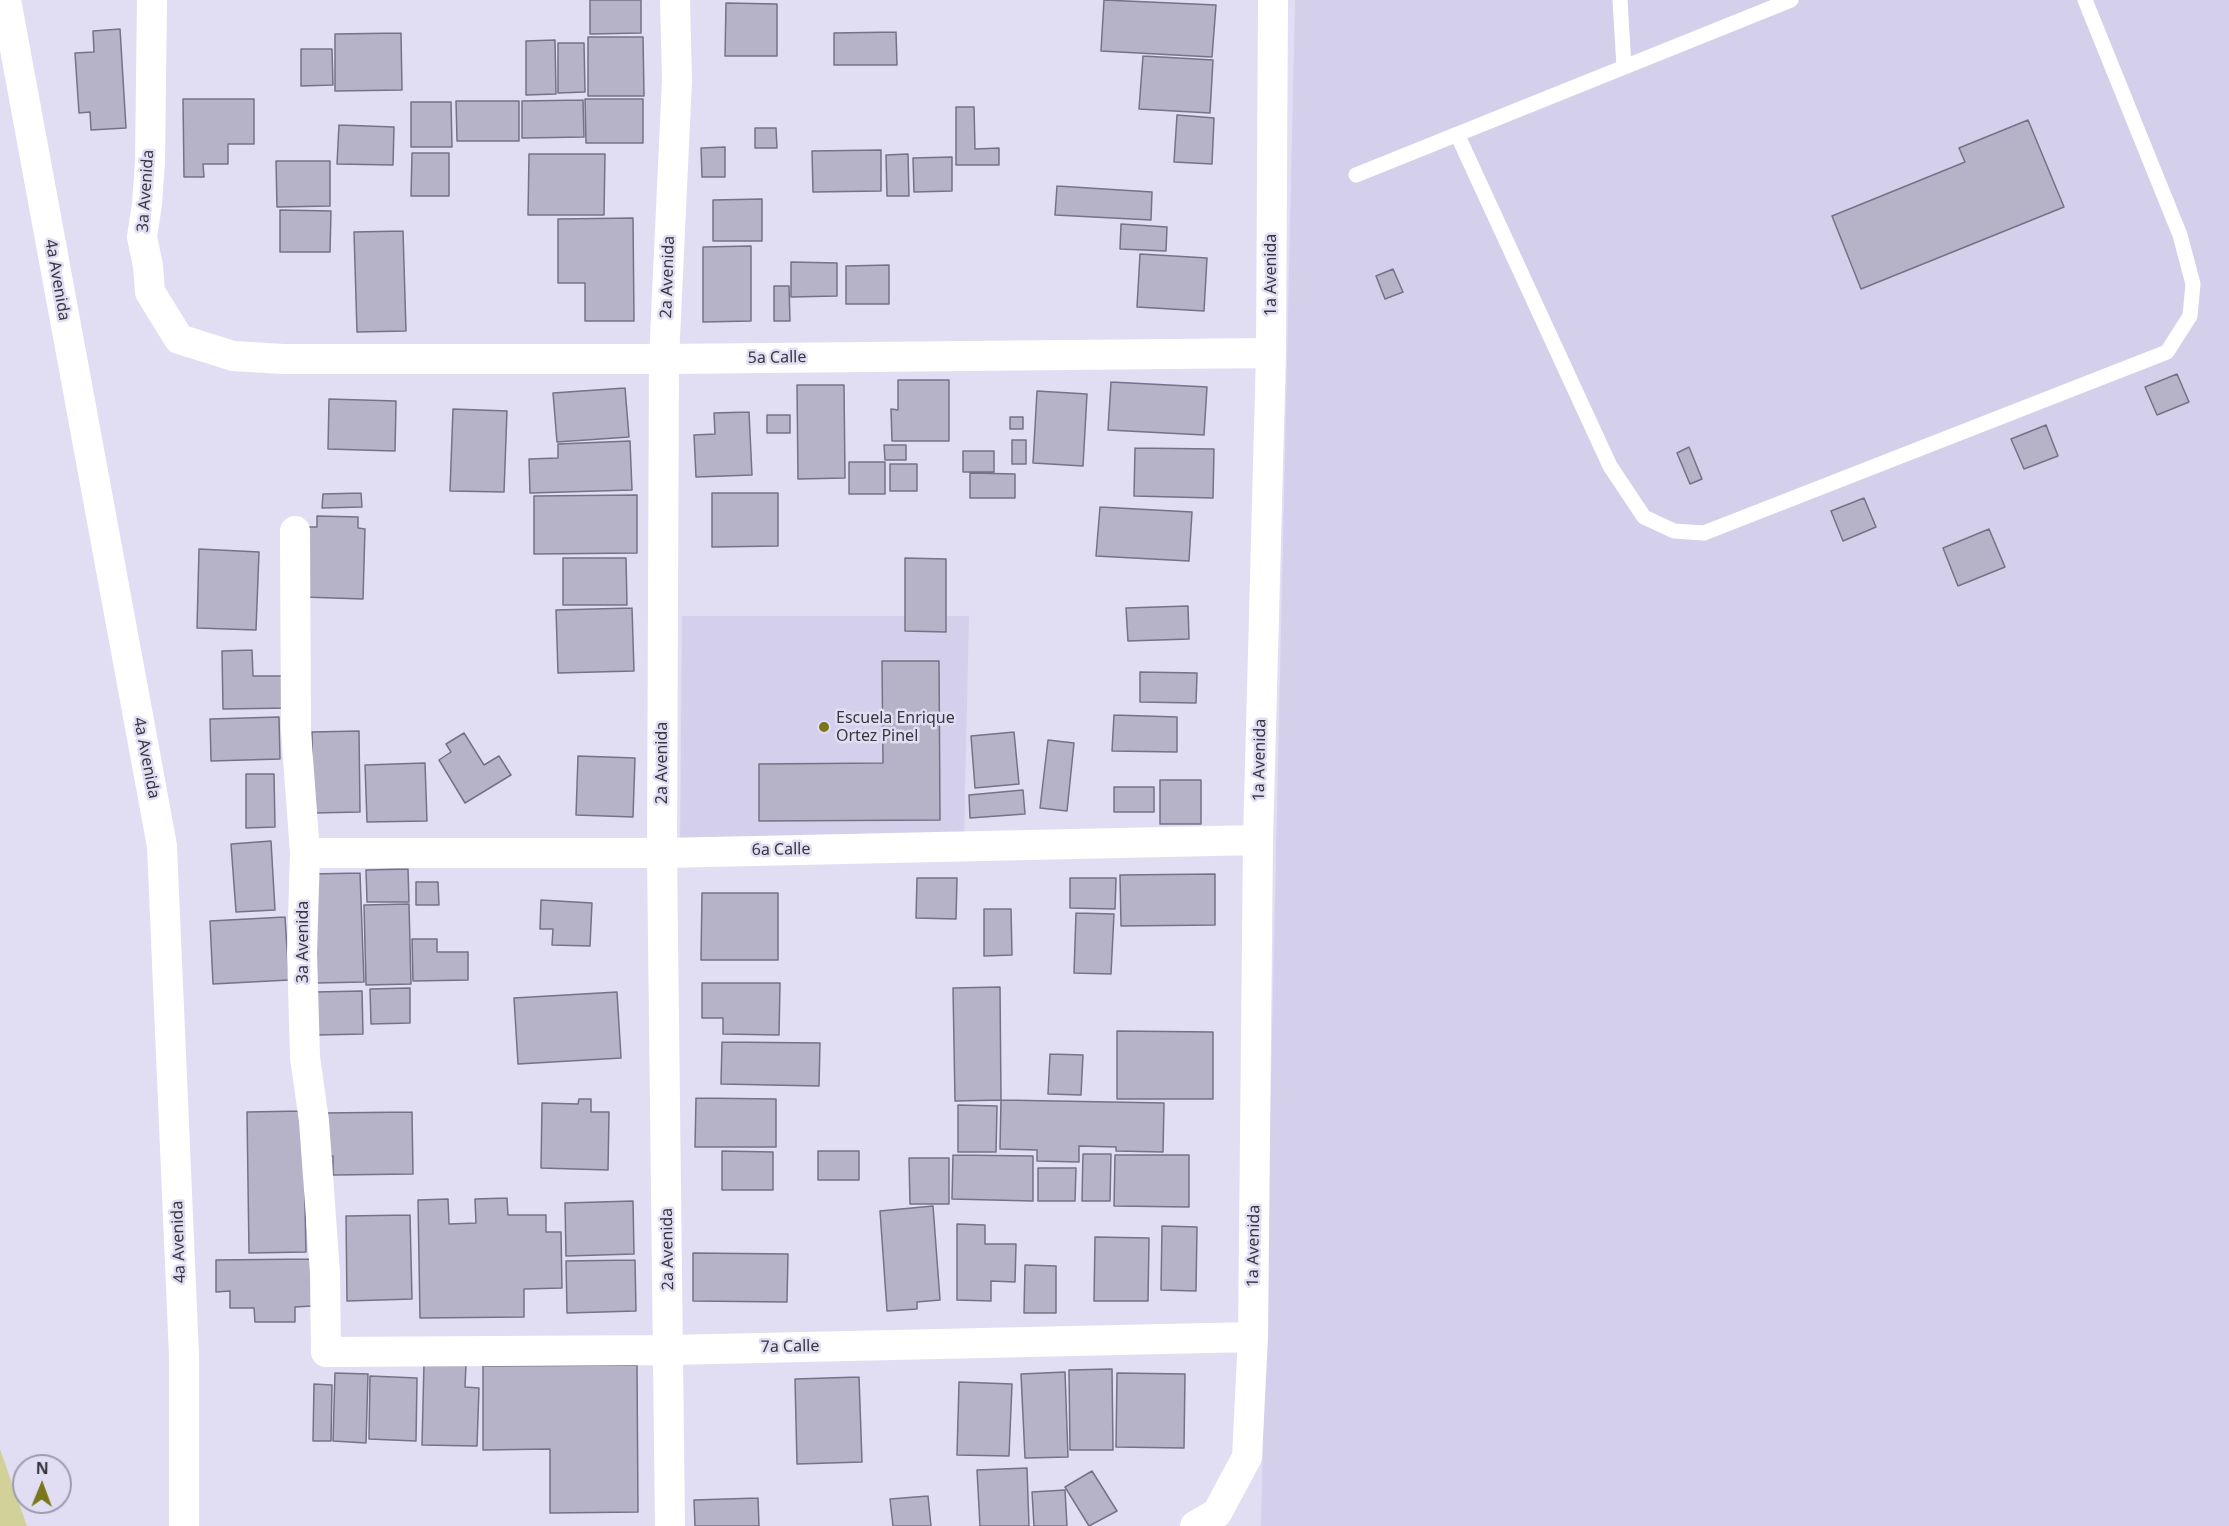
<!DOCTYPE html>
<html>
<head>
<meta charset="utf-8">
<style>
	body { margin:0 }
	#map { position:relative; width:2229px; height:1526px; overflow:hidden; background:#e1def4; font-family:"Noto Sans",sans-serif }
	canvas { display:block }
	.north { position:absolute; left:12px; top:1454px; width:60px; height:60px; box-sizing:border-box; background:#e1def4; border:2px solid #9d9bac; border-radius:50%; rotate:1deg; font-size:16px; font-weight:700; line-height:24px; text-align:center; color:#38363f }
	.north::after { content:''; display:block; margin:auto; width:21px; height:27px; background:#79761b; clip-path:polygon(50% 0,100% 100%,50% 72%,0 100%) }
</style>
</head>
<body>
<div id="map">
<canvas width="2229" height="1526"></canvas>
<div class="north">N</div>
</div>
<script>
const ctx = document.querySelector('canvas').getContext('2d');
ctx.lineJoin = 'round';
function fill(path, color) { ctx.fillStyle = color; ctx.fill(path, 'evenodd'); }
const toPath = rows => new Path2D(rows.map(r => 'M' + r).join(''));
function trace(path, color, width, dash) { ctx.strokeStyle = color; ctx.lineWidth = width; ctx.lineCap = dash ? 'butt' : 'round'; ctx.setLineDash(dash || []); ctx.stroke(path); }
function label(font, color, halo, rows, align = 'center') {
  ctx.font = font + ' "Noto Sans",sans-serif'; ctx.lineWidth = 5; ctx.setLineDash([]); ctx.textBaseline = 'middle'; ctx.strokeStyle = halo; ctx.fillStyle = color; for (const [text, x, y, turn = 0] of rows) {
    ctx.save(); ctx.translate(x, y); ctx.rotate((+turn || 0) * Math.PI / 180); ctx.textAlign = isNaN(turn) ? turn : align; if (halo) ctx.strokeText(text, 0, 0); ctx.fillText(text, 0, 0); ctx.restore();
  }
}
fill(toPath([
	[1295,0,2229,0,2229,1526,1261,1526],
	[682,616,969,616,964,838,680,842]
]), '#d4d0ec');
fill(toPath([
	[0,1449,27,1526,0,1526]
]), '#d2d19a');
const building = toPath([
	[590,0,641,0,641,33,590,34,590,0],
	[1104,0,1216,5,1212,57,1101,51,1104,0],
	[726,3,777,4,777,56,725,56,726,3],
	[120,29,126,128,91,130,90,112,79,113,75,53,94,52,93,31,120,29],
	[896,32,897,65,834,65,834,33,896,32],
	[401,33,402,90,335,91,335,34,401,33],
	[588,37,643,37,644,96,588,96,588,37],
	[555,40,556,94,526,95,526,41,555,40],
	[558,43,584,43,585,92,558,93,558,43],
	[301,49,332,49,333,85,301,86,301,49],
	[1143,56,1213,60,1210,113,1139,109,1143,56],
	[183,99,254,99,254,144,228,144,228,164,203,164,204,177,184,177,183,99],
	[585,99,643,99,643,143,586,143,585,99],
	[583,100,584,137,522,138,522,101,583,100],
	[456,101,519,101,519,141,457,141,456,101],
	[411,102,451,102,452,147,411,147,411,102],
	[956,107,974,107,975,149,999,148,999,165,956,165,956,107],
	[1177,115,1214,118,1212,164,1174,162,1177,115],
	[2028,120,2064,207,1861,289,1832,216,1965,162,1959,148,2028,120],
	[339,125,394,127,393,165,337,164,339,125],
	[755,128,776,128,777,148,755,148,755,128],
	[725,147,725,177,702,177,701,148,725,147],
	[881,150,881,191,813,192,812,151,881,150],
	[412,153,449,153,449,196,411,196,412,153],
	[529,154,605,154,604,215,528,215,529,154],
	[908,154,909,196,887,196,886,155,908,154],
	[952,157,952,191,914,192,913,158,952,157],
	[276,161,330,161,330,206,277,207,276,161],
	[1057,186,1152,192,1151,220,1055,215,1057,186],
	[762,199,762,241,713,241,713,200,762,199],
	[280,210,331,211,330,252,280,252,280,210],
	[633,218,634,321,585,321,585,283,558,283,558,219,633,218],
	[1121,224,1167,227,1166,251,1120,249,1121,224],
	[403,231,406,331,357,332,354,232,403,231],
	[751,246,751,321,703,322,703,247,751,246],
	[1140,254,1207,258,1204,311,1137,307,1140,254],
	[791,262,837,263,837,296,791,297,791,262],
	[889,265,889,304,846,304,846,266,889,265],
	[1393,269,1403,292,1385,299,1376,276,1393,269],
	[774,286,789,286,790,321,774,321,774,286],
	[2177,374,2189,402,2157,415,2145,387,2177,374],
	[898,380,949,380,949,441,892,441,891,409,898,410,898,380],
	[1111,382,1207,387,1204,435,1108,430,1111,382],
	[797,385,844,385,845,478,798,479,797,385],
	[625,388,629,437,557,442,553,393,625,388],
	[1037,391,1087,394,1083,466,1033,463,1037,391],
	[329,399,396,401,395,451,328,449,329,399],
	[453,409,507,411,504,492,450,491,453,409],
	[749,412,752,475,696,477,694,435,715,434,714,413,749,412],
	[767,415,790,415,790,433,767,433,767,415],
	[1010,417,1023,417,1023,429,1010,429,1010,417],
	[2046,425,2058,456,2024,469,2011,439,2046,425],
	[1012,440,1026,440,1026,464,1012,464,1012,440],
	[630,441,632,490,530,493,529,459,558,458,558,444,630,441],
	[884,445,906,445,906,460,885,460,884,445],
	[1689,447,1702,479,1690,484,1677,453,1689,447],
	[1135,448,1214,449,1213,498,1134,496,1135,448],
	[963,451,994,451,994,472,963,472,963,451],
	[849,462,885,462,885,494,849,494,849,462],
	[890,464,917,464,917,491,890,491,890,464],
	[970,473,1015,474,1015,498,970,498,970,473],
	[361,493,362,507,322,508,323,494,361,493],
	[712,493,778,493,778,546,712,547,712,493],
	[637,495,637,553,534,554,534,496,637,495],
	[1864,498,1876,527,1843,541,1831,511,1864,498],
	[1100,507,1192,512,1189,561,1096,556,1100,507],
	[317,516,358,517,358,528,365,529,363,599,303,597,304,527,317,527,317,516],
	[1989,529,2005,567,1958,586,1943,548,1989,529],
	[199,549,259,552,256,630,197,628,199,549],
	[563,558,626,558,627,605,563,605,563,558],
	[905,558,946,559,946,632,905,631,905,558],
	[1188,606,1189,639,1128,641,1126,608,1188,606],
	[632,608,634,671,558,673,556,610,632,608],
	[252,650,253,676,288,676,289,708,223,709,222,651,252,650],
	[882,661,939,661,940,820,759,821,759,764,883,763,882,661],
	[1140,672,1197,673,1196,703,1140,702,1140,672],
	[1114,715,1177,717,1177,752,1112,751,1114,715],
	[279,717,280,759,211,761,210,719,279,717],
	[359,731,360,812,313,813,312,732,359,731],
	[1014,732,1019,784,975,788,971,736,1014,732],
	[464,733,484,765,499,756,511,775,465,803,439,760,451,752,446,744,464,733],
	[1048,740,1074,743,1067,811,1040,808,1048,740],
	[578,756,635,758,633,817,576,815,578,756],
	[425,763,427,821,367,822,365,765,425,763],
	[246,774,274,774,275,827,246,828,246,774],
	[1160,780,1201,780,1201,824,1160,824,1160,780],
	[1114,787,1154,787,1154,812,1114,812,1114,787],
	[1023,790,1025,814,970,818,969,795,1023,790],
	[271,841,275,910,236,912,231,844,271,841],
	[408,869,409,902,367,902,366,870,408,869],
	[360,873,364,982,316,983,312,874,360,873],
	[1215,874,1215,925,1121,926,1120,875,1215,874],
	[917,878,957,878,956,919,916,918,917,878],
	[1070,878,1116,878,1115,909,1070,908,1070,878],
	[416,882,438,882,439,905,416,905,416,882],
	[702,893,778,893,778,960,701,960,702,893],
	[541,900,592,903,590,946,552,945,553,929,540,929,541,900],
	[409,904,411,984,366,985,364,905,409,904],
	[984,909,1011,909,1012,955,984,956,984,909],
	[1076,913,1114,914,1111,974,1074,973,1076,913],
	[285,917,289,980,213,984,210,921,285,917],
	[412,939,437,939,437,952,468,952,468,980,413,981,412,939],
	[702,983,780,983,779,1035,723,1034,723,1018,702,1018,702,983],
	[1000,987,1001,1100,955,1101,953,988,1000,987],
	[410,988,410,1023,371,1024,370,989,410,988],
	[362,991,363,1034,316,1035,315,992,362,991],
	[617,992,621,1058,518,1064,514,998,617,992],
	[1117,1031,1213,1032,1213,1099,1117,1099,1117,1031],
	[722,1042,820,1043,819,1086,721,1084,722,1042],
	[1050,1054,1083,1055,1081,1095,1048,1094,1050,1054],
	[696,1098,776,1099,776,1147,695,1147,696,1098],
	[579,1099,591,1099,591,1112,609,1112,608,1170,541,1168,542,1103,578,1104,579,1099],
	[1001,1100,1164,1103,1163,1152,1116,1151,1116,1147,1079,1146,1079,1162,1037,1161,1037,1150,1000,1149,1001,1100],
	[958,1105,997,1106,996,1152,958,1152,958,1105],
	[303,1111,306,1252,249,1253,247,1112,303,1111],
	[412,1112,413,1174,333,1175,333,1156,324,1156,323,1113,412,1112],
	[722,1151,773,1152,773,1190,722,1190,722,1151],
	[818,1151,859,1151,859,1180,818,1180,818,1151],
	[1083,1154,1111,1154,1110,1201,1082,1201,1083,1154],
	[953,1155,1033,1156,1033,1201,952,1199,953,1155],
	[1115,1155,1189,1155,1189,1207,1114,1206,1115,1155],
	[909,1158,949,1158,949,1204,910,1204,909,1158],
	[1038,1168,1076,1168,1075,1201,1038,1201,1038,1168],
	[507,1198,508,1215,546,1215,546,1232,561,1232,562,1288,524,1289,524,1317,420,1318,418,1200,448,1199,449,1224,476,1223,475,1199,507,1198],
	[633,1201,634,1254,566,1256,565,1203,633,1201],
	[933,1206,940,1300,917,1302,917,1309,887,1311,880,1211,933,1206],
	[410,1215,412,1299,347,1301,346,1216,410,1215],
	[957,1224,985,1225,985,1244,1016,1244,1015,1282,991,1281,991,1301,957,1300,957,1224],
	[1162,1226,1197,1227,1196,1291,1161,1290,1162,1226],
	[1095,1237,1149,1238,1148,1301,1094,1301,1095,1237],
	[693,1253,788,1254,787,1302,693,1301,693,1253],
	[311,1259,312,1306,295,1307,295,1322,255,1322,254,1308,230,1308,230,1291,216,1292,216,1260,311,1259],
	[635,1260,636,1311,567,1313,566,1261,635,1260],
	[1025,1265,1056,1266,1056,1313,1024,1313,1025,1265],
	[424,1363,466,1364,465,1387,479,1388,477,1446,422,1445,424,1363],
	[637,1365,638,1512,550,1513,550,1449,483,1450,483,1366,637,1365],
	[1112,1369,1113,1450,1070,1450,1069,1370,1112,1369],
	[1065,1372,1068,1457,1025,1458,1021,1374,1065,1372],
	[335,1373,368,1374,366,1443,333,1441,335,1373],
	[1117,1373,1185,1374,1184,1448,1116,1447,1117,1373],
	[370,1376,417,1378,416,1441,369,1439,370,1376],
	[859,1377,862,1462,797,1464,795,1379,859,1377],
	[959,1382,1012,1384,1009,1456,957,1455,959,1382],
	[314,1384,332,1385,331,1441,313,1441,314,1384],
	[1027,1468,1029,1526,980,1526,977,1470,1027,1468],
	[1092,1471,1117,1511,1089,1526,1065,1487,1092,1471],
	[1065,1490,1067,1526,1034,1526,1032,1492,1065,1490],
	[928,1496,931,1526,893,1526,890,1499,928,1496],
	[758,1498,759,1526,695,1526,694,1500,758,1498]
]);
fill(building, '#b6b3c8');
trace(building, '#757286', 1.5);
trace(toPath([
	[1620,0,1624,67],
	[1457,134,1610,466,1644,517,1674,531,1704,533,2167,352,2190,316,2193,284,2180,235,2085,0],
	[1356,175,1791,0]
]), '#fff', 15);
trace(toPath([
	[6,0,162,846,184,1356,184,1526],
	[152,0,150,162,147,204,142,237,148,266,150,292,179,339,233,356,283,359,664,359,1271,353],
	[295,531,296,731,305,853,302,953,305,1057,314,1121,325,1273,326,1352,669,1350,1253,1337],
	[305,853,662,853,1258,840],
	[670,1526,662,853,664,359,677,80,675,0],
	[1195,1526,1217,1513,1247,1457,1253,1337,1258,840,1271,353,1273,0]
]), '#fff', 30);
for (const [x, y, r, color] of [
	[824,727,6,"#79761b"]
]) { const dot = new Path2D(); dot.arc(x, y, r, 0, 2 * Math.PI); ctx.fillStyle = color; ctx.fill(dot); trace(dot, '#e1def4', 2); }
label('16px', '#38363f', '#e1def4', [
	["3a Avenida",146,191,-86],
	["1a Avenida",1271,275,-90],
	["2a Avenida",668,277,-88],
	["4a Avenida",57,280,80],
	["5a Calle",777,358,-1],
	["4a Avenida",146,758,79],
	["1a Avenida",1260,760,-89],
	["2a Avenida",662,763,-90],
	["6a Calle",781,850,-1],
	["3a Avenida",303,942,-90],
	["4a Avenida",179,1242,-92],
	["1a Avenida",1254,1246,-89],
	["2a Avenida",668,1249,-91],
	["7a Calle",790,1347,-1]
]);
label('16px', '#38363f', '#e1def4', [
	["Escuela Enrique",836,718],
	["Ortez Pinel",836,736]
], 'left');
</script>
</body>
</html>
